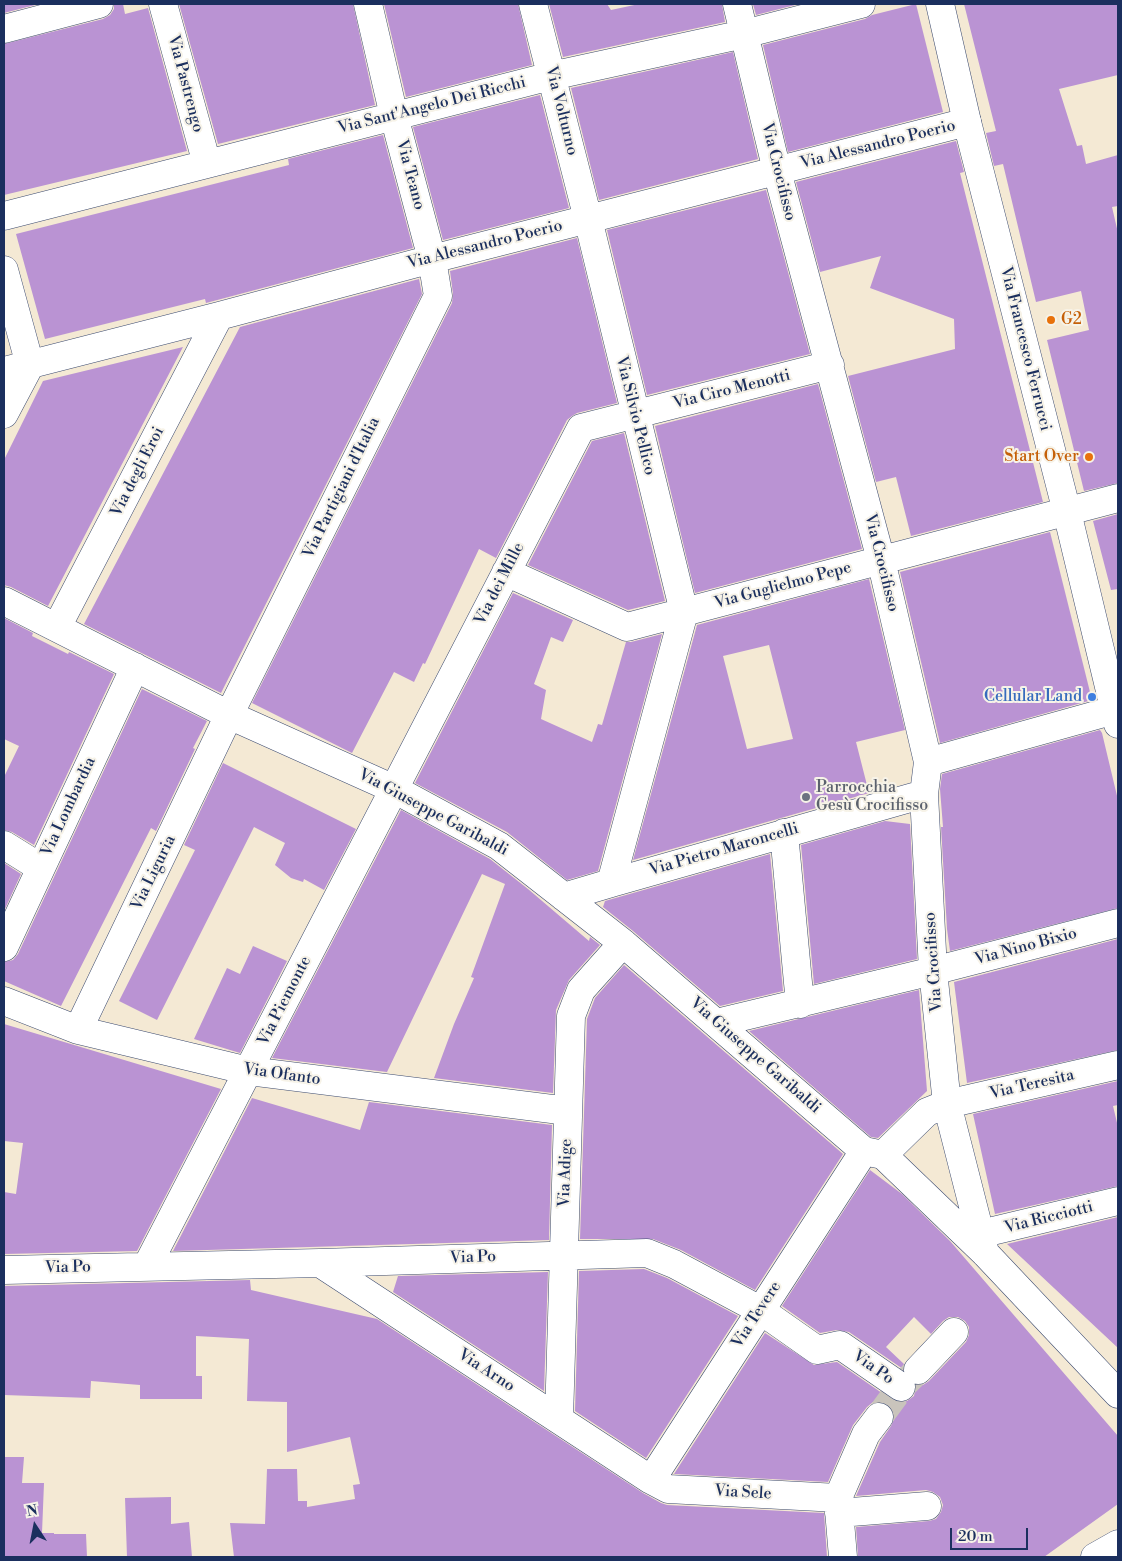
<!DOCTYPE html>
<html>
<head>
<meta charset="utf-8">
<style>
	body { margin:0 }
	#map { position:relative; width:1122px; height:1561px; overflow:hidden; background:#f4e9d4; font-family:"Libre Bodoni",serif }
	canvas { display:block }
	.frame { position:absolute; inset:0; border:5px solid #1b2f5e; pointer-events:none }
	.north { position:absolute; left:10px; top:1501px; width:50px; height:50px; -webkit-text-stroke:4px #f7f3e8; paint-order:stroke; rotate:349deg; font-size:14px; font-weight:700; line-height:20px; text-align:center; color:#1b2f5e }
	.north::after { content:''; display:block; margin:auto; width:18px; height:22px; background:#1b2f5e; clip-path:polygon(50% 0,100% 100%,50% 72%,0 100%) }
	.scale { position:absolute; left:950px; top:1528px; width:78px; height:22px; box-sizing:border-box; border:2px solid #1b2f5e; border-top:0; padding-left:6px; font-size:15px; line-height:18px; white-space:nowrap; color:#1b2f5e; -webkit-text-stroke:4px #f7f3e8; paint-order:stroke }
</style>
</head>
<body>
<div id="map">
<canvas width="1122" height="1561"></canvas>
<div class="frame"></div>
<div class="north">N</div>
<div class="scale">20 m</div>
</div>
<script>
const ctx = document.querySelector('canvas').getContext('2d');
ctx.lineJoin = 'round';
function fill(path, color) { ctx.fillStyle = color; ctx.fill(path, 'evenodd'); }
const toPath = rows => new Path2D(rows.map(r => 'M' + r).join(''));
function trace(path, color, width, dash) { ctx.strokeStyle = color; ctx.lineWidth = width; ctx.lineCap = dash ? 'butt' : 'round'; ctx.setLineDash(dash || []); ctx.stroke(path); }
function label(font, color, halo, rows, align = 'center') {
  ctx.font = font + ' "Libre Bodoni",serif'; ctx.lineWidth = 4; ctx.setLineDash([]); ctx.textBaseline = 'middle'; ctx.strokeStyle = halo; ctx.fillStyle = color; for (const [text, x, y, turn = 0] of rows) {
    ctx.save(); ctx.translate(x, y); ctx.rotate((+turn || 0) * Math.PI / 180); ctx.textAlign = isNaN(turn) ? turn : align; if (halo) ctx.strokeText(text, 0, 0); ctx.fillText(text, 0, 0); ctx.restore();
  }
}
fill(toPath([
	[4,4,39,4,4,13],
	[114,4,123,4,125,14,148,8,187,151,4,195,4,44,103,19,110,15,114,9],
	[179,4,353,4,375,105,218,144],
	[384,4,518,4,532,65,406,97],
	[549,4,607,4,611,10,639,4,722,4,725,22,563,57],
	[753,4,799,4,756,15],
	[916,4,943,112,788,152,763,45,865,19,872,15],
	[964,4,1118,4,1118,75,1059,89,1077,146,1082,145,1086,164,1118,155,1118,206,1112,207,1118,233,1118,483,1084,491,1047,340,1089,330,1081,291,1036,302,1003,164,994,166,986,133,996,131],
	[733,52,758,159,599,200,571,88],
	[540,95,569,208,443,240,413,127],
	[383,135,413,248,206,303,205,299,45,339,16,234,289,165,288,159],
	[956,141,964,172,960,173,1043,502,911,536,896,477,876,482,848,376,955,349,954,319,870,288,881,256,820,272,796,182],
	[766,190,810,354,647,395,607,230],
	[577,238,617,403,577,413,572,416,567,420,496,558,479,549,425,664,423,663,414,682,394,672,352,753,252,703,452,303,453,294,450,271],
	[419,279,422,294,221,693,84,624,240,327],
	[183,347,48,606,11,587,4,585,4,460,43,381],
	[818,384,862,549,695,593,655,426],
	[624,433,665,601,628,610,528,565,592,441],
	[1118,514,1118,589,1111,590,1093,521],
	[1050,532,1092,700,940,743,900,572],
	[869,579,905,730,856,742,869,793,633,860,697,625],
	[769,645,793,739,747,749,723,656],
	[513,593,573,620,563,642,551,637,534,684,546,690,541,719,592,742,598,724,602,725,626,642,631,642,662,634,598,871,567,880,507,832,415,783],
	[4,618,33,633,32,636,68,654,69,652,114,674,34,845,12,832,4,830,4,777,19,746,4,739],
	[142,689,207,721,193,748,195,749,156,831,151,828,61,1006,4,981,4,962,13,960,18,954],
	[1100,730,1102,733,1118,800,1118,908,950,951,947,929,941,827,943,827,940,789,942,774],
	[223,763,356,829,324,890,304,879,303,882,291,878,275,865,285,843,254,827,157,1020,119,1001,195,850,184,845],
	[401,810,490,859,528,889,589,941,590,937,600,945,569,980,556,1010,553,1093,434,1078,454,1024,474,978,471,977,505,884,482,874,387,1072,272,1058],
	[885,821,910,824,917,959,814,984,801,845],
	[770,854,783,991,720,1006,633,931,603,907,605,901],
	[4,863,21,874,4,911],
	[1118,939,1118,1050,967,1083,954,982],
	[253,946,287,961,240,1053,194,1039,227,968,240,974],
	[624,965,843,1154,755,1290,681,1250,653,1239,580,1239,587,1019,595,998],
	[919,990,927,1091,878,1138,871,1137,749,1031],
	[4,1024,221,1089,137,1251,4,1254,4,1192,16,1194,23,1143,4,1141],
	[1118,1081,1118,1105,1113,1106,1118,1127,1118,1186,995,1214,973,1114],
	[252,1098,360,1130,369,1102,552,1125,549,1240,173,1251],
	[870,1170,902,1194,950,1241,1118,1436,1118,1504,1044,1557,858,1557,856,1527,929,1521,936,1519,941,1512,943,1505,940,1497,933,1492,926,1490,856,1496,880,1442,891,1426,894,1419,893,1411,889,1405,881,1402,873,1402,867,1407,853,1425,828,1482,674,1474,765,1333,814,1365,837,1362,892,1400,900,1403,907,1401,914,1396,916,1385,923,1385,929,1381,966,1342,969,1335,969,1327,965,1321,958,1317,949,1317,943,1321,931,1334,914,1317,886,1347,904,1364,903,1369,849,1332,837,1330,820,1333,782,1306],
	[1118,1217,1118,1348,1007,1244],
	[644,1269,667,1278,738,1316,646,1458,575,1411,579,1271],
	[548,1272,544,1391,393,1292,398,1276],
	[250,1280,251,1290,377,1319,643,1493,661,1503,667,1505,824,1513,827,1557,234,1557,230,1523,265,1524,267,1469,297,1469,298,1501,307,1501,307,1507,355,1499,353,1485,360,1484,350,1437,287,1452,287,1402,247,1401,249,1339,196,1336,196,1376,202,1376,202,1399,140,1399,140,1385,91,1381,90,1398,4,1395,4,1286],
	[4,1457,24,1457,22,1483,44,1483,42,1533,54,1533,54,1534,86,1534,87,1557,4,1557],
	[171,1497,171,1524,189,1522,192,1557,127,1557,125,1498]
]), '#ba93d3');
trace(toPath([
	[879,1417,901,1387,918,1370]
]), '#c9c4bc', 28, [28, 14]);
const street = toPath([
	[163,4,207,164],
	[533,4,588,219,684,612,611,883,564,897],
	[737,4,777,171,881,560,928,762,924,794,933,971,947,1104,985,1253],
	[4,29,99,4],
	[4,216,551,76,744,34,861,4],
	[4,270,30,365,4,414],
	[4,371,219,316,432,259,967,122],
	[506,572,627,627,1118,498],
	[4,601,229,715,394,789,499,846,623,943,864,1151,883,1155],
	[57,627,219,316],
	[928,762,1118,709],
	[784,833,800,1004],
	[4,845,41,868],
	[611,883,924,794],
	[4,947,135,667],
	[4,1001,78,1030,249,1071,568,1111],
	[716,1023,933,971,1118,923],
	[78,1030,229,715,438,296,432,259,394,116,368,4],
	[883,1155,985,1253,1118,1394],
	[883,1155,927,1112,947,1104,1118,1065],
	[980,1234,1118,1201],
	[320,1263,651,1480,668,1489,838,1498],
	[147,1266,581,428,830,365],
	[4,1270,320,1263,647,1253,674,1264,760,1310,817,1350,840,1345,901,1387],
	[918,1370,954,1332],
	[559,1419,571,1016,581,990,623,943],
	[651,1480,864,1151],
	[839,1513,927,1506],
	[843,1557,838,1498,866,1434,879,1417]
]);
const secondary = toPath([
	[940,4,967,122,1067,512,1118,724],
	[1095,1557,1118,1544]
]);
trace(street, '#3c4b70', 29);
trace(secondary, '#3c4b70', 29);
trace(street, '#fff', 28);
trace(secondary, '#fff', 28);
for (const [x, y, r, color] of [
	[1051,320,5,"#e8710a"],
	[1089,457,5,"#e8710a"],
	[1092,697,5,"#3f7fe0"],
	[806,797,5,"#6b7280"]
]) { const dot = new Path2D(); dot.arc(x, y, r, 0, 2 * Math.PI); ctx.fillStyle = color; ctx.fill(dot); trace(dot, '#f7f3e8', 2); }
label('16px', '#1b2f5e', '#f7f3e8', [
	["Via Pastrengo",185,84,75],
	["Via Sant'Angelo Dei Ricchi",432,106,-14],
	["Via Volturno",561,111,76],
	["Via Alessandro Poerio",878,145,-14],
	["Via Crocifisso",778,172,76],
	["Via Teano",410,175,75],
	["Via Alessandro Poerio",485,245,-14],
	["Via Francesco Ferrucci",1025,349,76],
	["Via Ciro Menotti",732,390,-14],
	["Via Silvio Pellico",635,416,76],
	["Via degli Eroi",138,472,-63],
	["Via Partigiani d'Italia",342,488,-64],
	["Via Crocifisso",881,563,76],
	["Via dei Mille",500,584,-63],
	["Via Guglielmo Pepe",783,586,-15],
	["Via Lombardia",69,807,-65],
	["Via Giuseppe Garibaldi",433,813,28],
	["Via Pietro Maroncelli",724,850,-16],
	["Via Liguria",154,873,-64],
	["Via Nino Bixio",1026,947,-15],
	["Via Crocifisso",934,962,-94],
	["Via Piemonte",285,1001,-63],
	["Via Giuseppe Garibaldi",755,1056,41],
	["Via Ofanto",282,1075,8],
	["Via Teresita",1032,1085,-13],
	["Via Adige",566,1173,-88],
	["Via Ricciotti",1049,1218,-14],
	["Via Po",473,1258,-2],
	["Via Po",68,1268,-1],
	["Via Tevere",757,1315,-57],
	["Via Po",873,1368,35],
	["Via Arno",486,1371,33],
	["Via Sele",743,1493,3]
]);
label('16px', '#c56008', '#f7f3e8', [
	["G2",1061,320],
	["Start Over",1079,457,"right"]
], 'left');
label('16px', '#366cbe', '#f7f3e8', [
	["Cellular Land",1082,697]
], 'right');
label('16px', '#5b616d', '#f7f3e8', [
	["Parrocchia",816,788],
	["Gesù Crocifisso",816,806]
], 'left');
</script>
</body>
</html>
